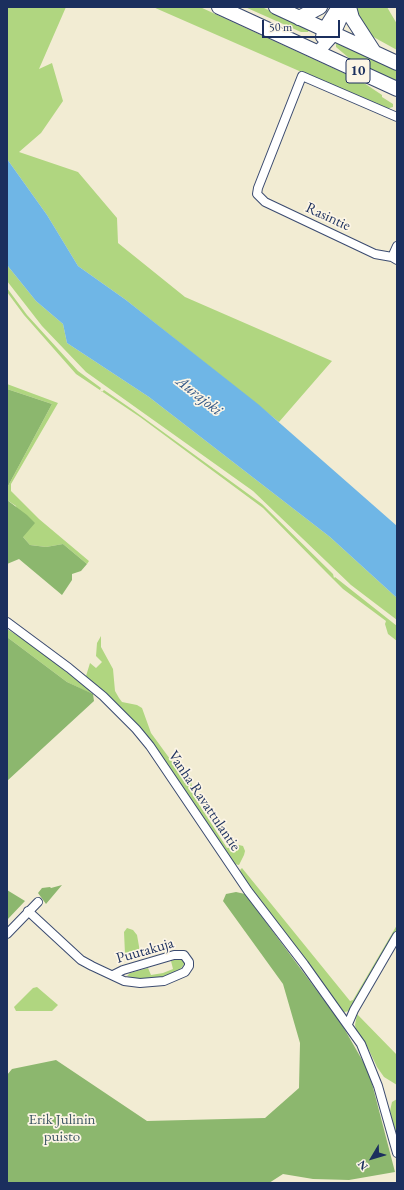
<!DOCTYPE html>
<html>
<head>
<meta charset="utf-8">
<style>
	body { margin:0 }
	#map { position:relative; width:404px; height:1190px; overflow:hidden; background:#f2ecd3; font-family:"EB Garamond",serif }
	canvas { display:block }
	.frame { position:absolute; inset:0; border:8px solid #1b2f5e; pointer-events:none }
	.north { position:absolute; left:352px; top:1138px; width:40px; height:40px; -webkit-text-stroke:3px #fcf5e5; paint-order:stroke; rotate:232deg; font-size:11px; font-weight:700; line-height:16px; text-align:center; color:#1b2f5e }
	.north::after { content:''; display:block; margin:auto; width:14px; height:18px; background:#1b2f5e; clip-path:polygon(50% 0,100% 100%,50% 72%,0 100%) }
	.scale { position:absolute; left:262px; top:20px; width:78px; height:18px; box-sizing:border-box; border:2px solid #1b2f5e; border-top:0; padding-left:5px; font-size:12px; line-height:14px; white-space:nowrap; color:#1b2f5e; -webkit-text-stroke:3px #fcf5e5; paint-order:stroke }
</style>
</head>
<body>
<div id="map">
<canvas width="404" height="1190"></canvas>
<div class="frame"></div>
<div class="north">N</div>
<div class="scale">50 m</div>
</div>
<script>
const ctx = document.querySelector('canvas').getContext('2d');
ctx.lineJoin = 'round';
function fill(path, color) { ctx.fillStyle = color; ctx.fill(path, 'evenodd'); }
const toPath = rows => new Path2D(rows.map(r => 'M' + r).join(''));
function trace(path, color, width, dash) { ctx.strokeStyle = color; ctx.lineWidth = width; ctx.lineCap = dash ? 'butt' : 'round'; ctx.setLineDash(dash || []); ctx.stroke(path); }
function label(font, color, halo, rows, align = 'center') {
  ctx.font = font + ' "EB Garamond",serif'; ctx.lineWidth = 3.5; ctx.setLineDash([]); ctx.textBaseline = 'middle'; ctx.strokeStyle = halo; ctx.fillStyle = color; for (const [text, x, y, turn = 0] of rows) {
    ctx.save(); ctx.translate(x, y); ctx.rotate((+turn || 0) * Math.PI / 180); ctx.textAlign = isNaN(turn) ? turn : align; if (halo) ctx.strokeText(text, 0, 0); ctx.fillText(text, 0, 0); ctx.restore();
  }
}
fill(toPath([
	[7,7,66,7,39,69,52,63,63,101,41,133,19,152,78,172,117,218,118,243,185,297,332,361,279,422,126,300,78,266,47,215,7,159],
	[153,7,200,7,361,81,382,95,382,97,393,104,393,107,386,109],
	[245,7,262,7,306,28,309,30,308,32,301,32],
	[356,7,387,7,397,24,397,50,368,34,359,21],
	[336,43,397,70,397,82,356,64,336,47],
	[7,265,36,301,63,324,67,343,149,397,330,537,397,598,397,620,351,585,253,491,86,372,42,326,7,281],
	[7,288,27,315,78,371,101,388,100,390,102,392,104,390,133,410,262,504,333,574,334,578,335,577,397,626,397,641,388,634,385,624,386,621,343,589,326,572,263,508,140,417,76,374,24,315,7,292],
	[7,384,58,403,11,484,11,491,39,519,89,561,87,564,63,544,46,547,30,545,23,537,16,506,7,500,7,488,52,404,7,389],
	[7,629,32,645,88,689,92,694,67,682,7,637],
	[101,636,101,647,113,669,115,691,119,698,122,702,137,705,142,708,151,733,178,770,191,780,193,795,227,848,239,845,243,846,245,851,244,855,239,865,234,864,112,700,86,676,90,663,96,668,102,662,96,656,97,643],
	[242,868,350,1001,353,1000,397,925,397,933,350,1011,344,1012,278,925,243,878,240,870],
	[127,928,133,930,137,935,140,952,125,954,124,932],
	[177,959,182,960,185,963,179,971,157,980,139,980,127,976,130,973,148,968,151,975,163,973,173,969,171,961],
	[37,987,58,1005,52,1011,16,1011,14,1007,33,988],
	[357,1014,397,1055,397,1085,384,1077,377,1067,368,1048,356,1030,355,1025],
	[397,1099,397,1141,390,1111,392,1102]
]), '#b0d680');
fill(toPath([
	[7,389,52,404,7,488],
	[7,500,27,515,35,523,23,537,30,545,46,547,63,544,87,564,81,571,72,574,72,580,62,595,19,559,7,564],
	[7,637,67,682,93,694,94,701,7,781],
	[62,885,46,904,38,893,42,888,50,887,51,888],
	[7,890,25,901,7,920],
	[236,892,245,894,341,1023,369,1072,395,1172,349,1180,313,1179,283,1174,269,1183,7,1183,7,1075,12,1069,56,1060,147,1121,265,1118,299,1088,300,1043,283,984,223,901,226,894]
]), '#8cb76e');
fill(toPath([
	[7,159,47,215,78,266,126,300,258,404,397,526,397,598,330,537,149,397,67,343,63,324,36,301,7,265]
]), '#6fb6e6');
const minor = toPath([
	[397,117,302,76,258,188,257,194,265,202,375,254,392,257,397,260],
	[392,257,397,246],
	[7,622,69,668,103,696,136,729,150,746,248,891,304,964,361,1044,378,1086,397,1153],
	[28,911,81,960,92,966,124,981,140,983,164,981,185,972,189,966,189,962,184,955,174,955,123,970,113,975],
	[7,934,38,902],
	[348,1024,354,1010,397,936]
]);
const secondary = toPath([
	[322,37,324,29,338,7],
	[318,52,334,34,346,7]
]);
const trunk = toPath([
	[219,7,397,89],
	[276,7,397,63],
	[349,7,352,18,374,52],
	[299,18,320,7]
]);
trace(minor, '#3b4b70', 10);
trace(secondary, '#3b4b70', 14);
trace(trunk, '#3b4b70', 16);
trace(minor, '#fff', 8);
trace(secondary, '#fff', 12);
trace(trunk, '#fff', 14);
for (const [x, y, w] of [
	[358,71,24]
]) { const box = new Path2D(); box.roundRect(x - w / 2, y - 12, w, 24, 3); ctx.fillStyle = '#fcf5e5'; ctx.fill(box); trace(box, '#1b2f5e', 1); }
label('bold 14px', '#1b2f5e', null, [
	["10",358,71]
]);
label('15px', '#1b2f5e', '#fcf5e5', [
	["Rasintie",328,217,25],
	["Vanha Ravattulantie",204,801,56],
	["Puutakuja",145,951,-16]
]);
label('15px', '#405966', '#fcf5e5', [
	["Erik Julinin",62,1120],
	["puisto",62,1137]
]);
label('italic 16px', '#345887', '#fcf5e5', [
	["Aurajoki",199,396,38]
]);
</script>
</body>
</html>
